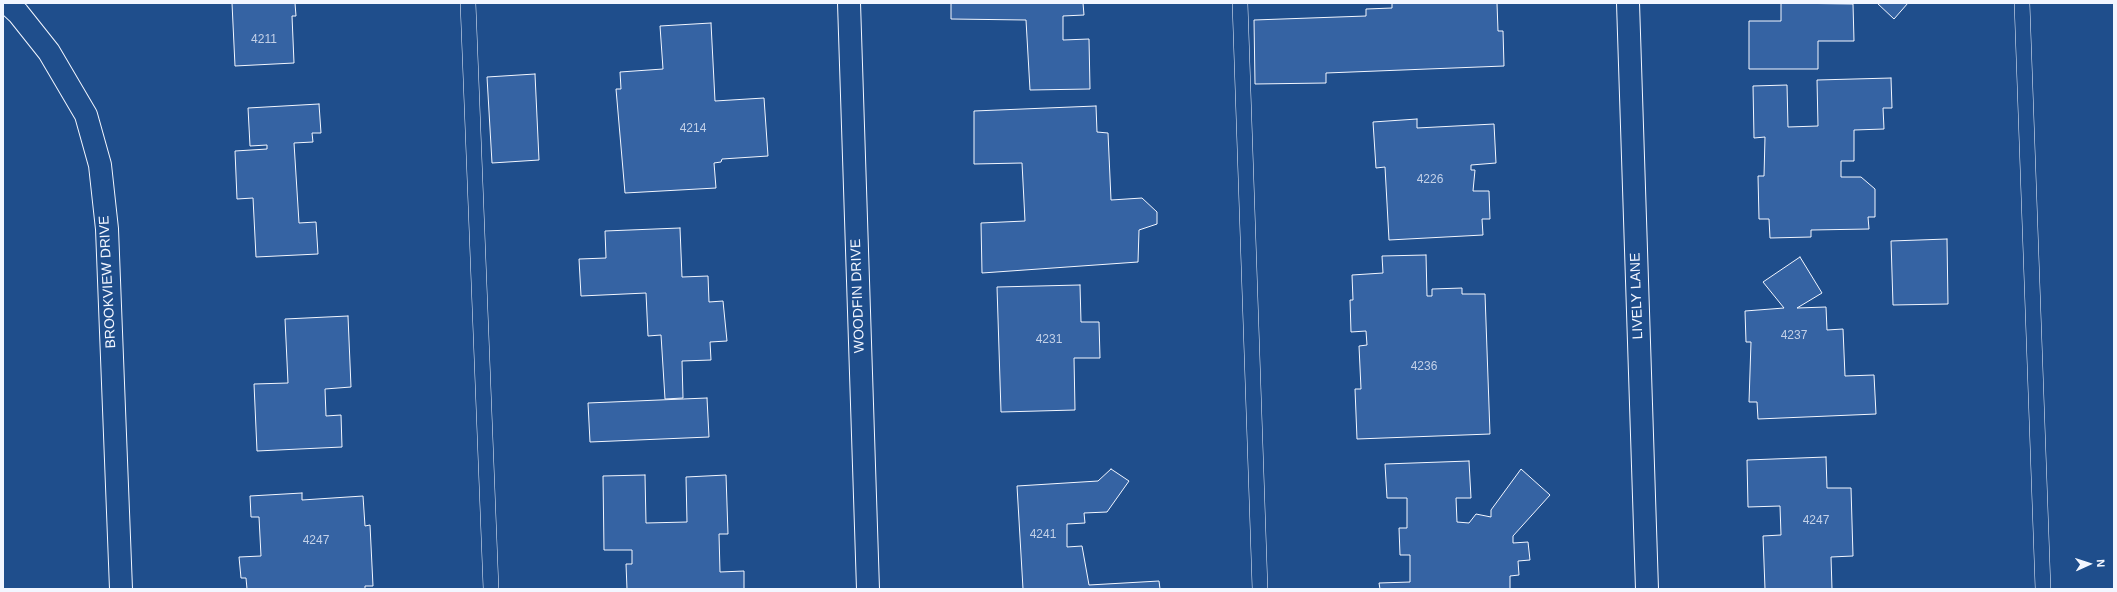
<!DOCTYPE html>
<html>
<head>
<meta charset="utf-8">
<style>
	body { margin:0 }
	#map { position:relative; width:2117px; height:592px; overflow:hidden; background:#1f4e8c; font-family:Helvetica,sans-serif }
	canvas { display:block }
	.frame { position:absolute; inset:0; border:4px solid #f2f6ff; pointer-events:none }
	.north { position:absolute; left:2069px; top:544px; width:40px; height:40px; -webkit-text-stroke:3px #1f4e8c; paint-order:stroke; rotate:87deg; font-size:11px; font-weight:700; line-height:16px; text-align:center; color:#f2f6ff }
	.north::after { content:''; display:block; margin:auto; width:14px; height:18px; background:#f2f6ff; clip-path:polygon(50% 0,100% 100%,50% 72%,0 100%) }
</style>
</head>
<body>
<div id="map">
<canvas width="2117" height="592"></canvas>
<div class="frame"></div>
<div class="north">N</div>
</div>
<script>
const ctx = document.querySelector('canvas').getContext('2d');
ctx.lineJoin = 'round';
function fill(path, color) { ctx.fillStyle = color; ctx.fill(path, 'evenodd'); }
const toPath = rows => new Path2D(rows.map(r => 'M' + r).join(''));
function trace(path, color, width, dash) { ctx.strokeStyle = color; ctx.lineWidth = width; ctx.lineCap = dash ? 'butt' : 'round'; ctx.setLineDash(dash || []); ctx.stroke(path); }
function label(font, color, halo, rows, align = 'center') {
  ctx.font = font + ' Helvetica,sans-serif'; ctx.lineWidth = 3; ctx.setLineDash([]); ctx.textBaseline = 'middle'; ctx.strokeStyle = halo; ctx.fillStyle = color; for (const [text, x, y, turn = 0] of rows) {
    ctx.save(); ctx.translate(x, y); ctx.rotate((+turn || 0) * Math.PI / 180); ctx.textAlign = isNaN(turn) ? turn : align; if (halo) ctx.strokeText(text, 0, 0); ctx.fillText(text, 0, 0); ctx.restore();
  }
}
const building = toPath([
	[232,3,295,3,296,16,292,16,294,63,235,66,232,3],
	[951,3,1083,3,1084,15,1063,16,1063,40,1089,39,1090,89,1030,90,1026,20,951,19,951,3],
	[1392,3,1497,3,1498,31,1503,31,1504,66,1326,73,1326,83,1255,84,1254,20,1366,16,1366,9,1392,8,1392,3],
	[1781,3,1853,4,1854,41,1818,41,1818,69,1749,69,1749,21,1781,21,1781,3],
	[1877,3,1908,3,1894,19,1877,3],
	[711,23,715,101,764,98,768,156,722,159,721,162,714,163,716,188,625,193,616,89,621,89,620,72,663,69,660,26,711,23],
	[535,74,539,160,492,163,487,77,535,74],
	[1891,78,1892,108,1883,108,1884,129,1854,130,1854,161,1841,161,1841,177,1861,177,1875,189,1875,217,1868,217,1869,229,1811,230,1811,237,1770,238,1769,219,1759,219,1758,176,1764,176,1765,137,1754,138,1753,86,1787,85,1788,127,1818,126,1817,80,1891,78],
	[319,104,321,133,312,133,313,142,294,143,299,223,316,222,318,254,256,257,253,198,237,199,235,151,267,149,267,145,250,146,248,108,319,104],
	[1096,106,1097,132,1108,133,1111,200,1142,198,1157,212,1157,224,1139,230,1138,262,982,273,981,223,1025,221,1022,163,974,164,974,111,1096,106],
	[1417,119,1417,128,1494,124,1496,163,1471,165,1471,170,1475,170,1473,191,1489,191,1490,219,1482,219,1483,235,1389,240,1385,167,1376,168,1373,122,1417,119],
	[680,228,682,277,708,276,709,302,723,301,727,341,710,342,711,360,682,361,683,398,665,399,661,335,648,336,646,293,581,296,579,259,606,258,605,231,680,228],
	[1947,239,1948,304,1893,305,1891,241,1947,239],
	[1426,255,1427,296,1432,296,1432,289,1462,288,1462,294,1485,294,1490,434,1357,439,1355,389,1361,389,1359,346,1367,345,1366,331,1351,332,1350,300,1353,300,1352,275,1383,273,1382,256,1426,255],
	[1800,257,1822,293,1797,308,1826,307,1827,330,1843,329,1845,376,1874,375,1876,414,1758,419,1757,402,1749,402,1751,342,1746,342,1745,311,1784,308,1763,282,1800,257],
	[1080,285,1081,322,1099,322,1100,358,1074,358,1075,410,1001,412,997,287,1080,285],
	[348,316,351,387,325,389,326,416,341,415,342,447,257,451,254,384,288,383,285,319,348,316],
	[707,398,709,437,590,442,588,403,707,398],
	[1826,457,1827,488,1851,488,1853,556,1831,557,1832,589,1765,589,1763,536,1781,535,1780,506,1748,507,1747,460,1826,457],
	[1469,461,1471,498,1456,498,1457,522,1469,523,1476,514,1491,517,1491,510,1521,469,1550,495,1513,536,1513,543,1528,542,1530,560,1518,561,1519,575,1510,576,1510,589,1380,589,1379,583,1410,582,1410,555,1400,555,1399,528,1407,528,1407,498,1387,498,1385,464,1469,461],
	[1111,469,1129,481,1107,512,1084,513,1085,523,1067,524,1067,547,1082,546,1089,585,1159,581,1160,589,1023,589,1017,486,1098,481,1111,469],
	[645,475,646,523,687,522,686,477,726,475,728,534,719,534,720,572,744,571,744,589,627,589,626,564,632,564,632,550,604,550,603,476,645,475],
	[302,493,302,500,363,496,365,526,370,525,373,586,365,586,365,589,247,589,246,578,241,578,239,557,261,556,259,517,251,517,250,496,302,493]
]);
fill(building, '#3563a3');
trace(building, '#f2f6ff', 1);
const lane = toPath([
	[468,3,491,589],
	[1240,3,1260,589],
	[2022,3,2043,589]
]);
const street = toPath([
	[7,3,18,13,49,52,86,115,100,165,107,229,121,589],
	[849,3,868,589],
	[1628,3,1647,589]
]);
trace(lane, '#f2f6ff', 16);
trace(street, '#f2f6ff', 24);
trace(lane, '#1f4e8c', 15);
trace(street, '#1f4e8c', 22);
label('12px', '#c3d1e8', null, [
	["4211",264,40],
	["4214",693,129],
	["4226",1430,180],
	["4237",1794,336],
	["4231",1049,340],
	["4236",1424,367],
	["4247",1816,521],
	["4241",1043,535],
	["4247",316,541]
]);
label('14px', '#f2f6ff', '#1f4e8c', [
	["BROOKVIEW DRIVE",108,282,-93],
	["WOODFIN DRIVE",858,296,-92],
	["LIVELY LANE",1637,296,-92]
]);
</script>
</body>
</html>
